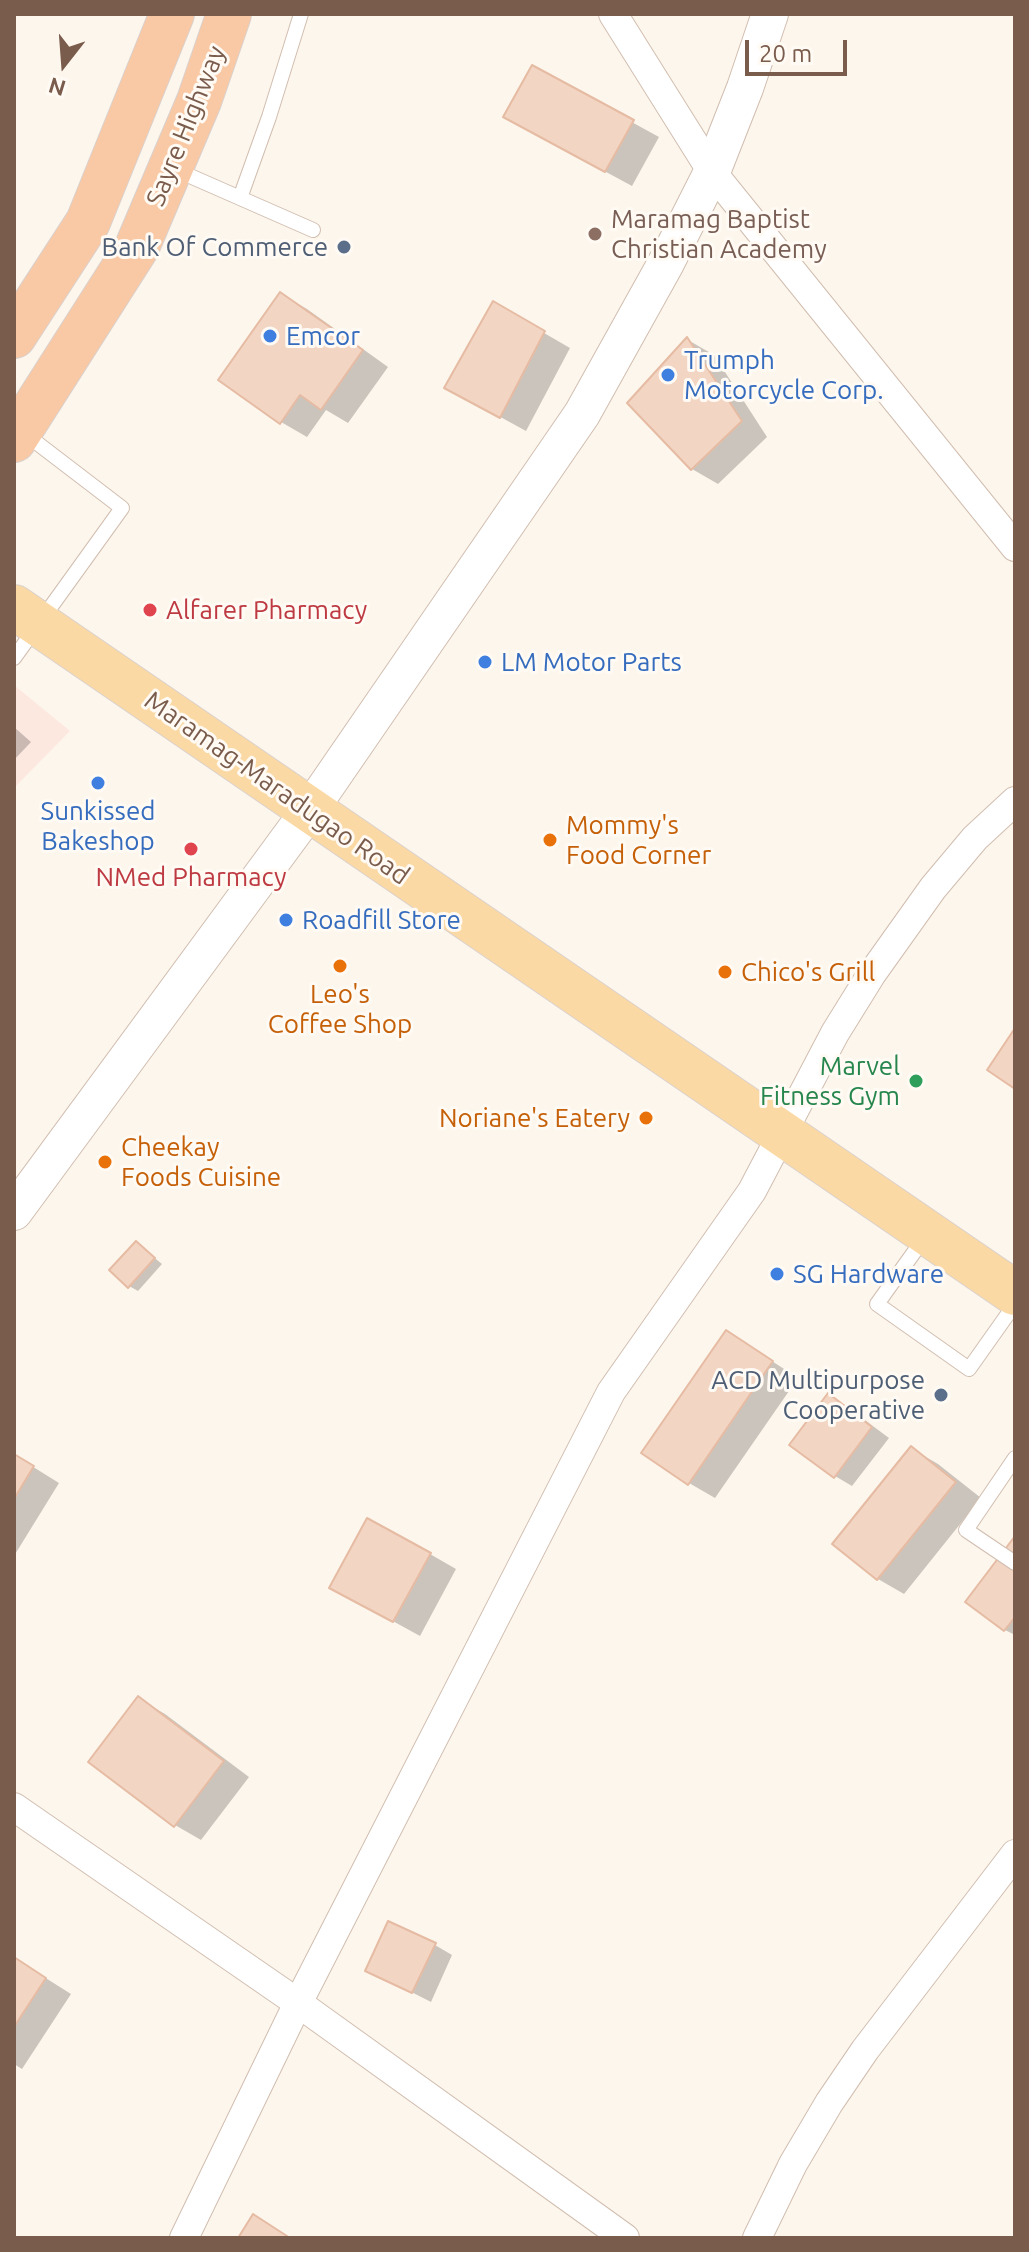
<!DOCTYPE html>
<html>
<head>
<meta charset="utf-8">
<style>
	body { margin:0 }
	#map { position:relative; width:1029px; height:2252px; overflow:hidden; background:#fdf6ec; font-family:Ubuntu,sans-serif }
	canvas { display:block }
	.frame { position:absolute; inset:0; border:16px solid #7a5c4d; pointer-events:none }
	.north { position:absolute; left:24px; top:24px; width:80px; height:80px; -webkit-text-stroke:6px #fffaf3; paint-order:stroke; rotate:197deg; font-size:22px; font-weight:700; line-height:32px; text-align:center; color:#7a5c4d }
	.north::after { content:''; display:block; margin:auto; width:28px; height:36px; background:#7a5c4d; clip-path:polygon(50% 0,100% 100%,50% 72%,0 100%) }
	.scale { position:absolute; left:745px; top:40px; width:102px; height:36px; box-sizing:border-box; border:4px solid #7a5c4d; border-top:0; padding-left:10px; font-size:24px; line-height:28px; white-space:nowrap; color:#7a5c4d; -webkit-text-stroke:6px #fffaf3; paint-order:stroke }
</style>
</head>
<body>
<div id="map">
<canvas width="1029" height="2252"></canvas>
<div class="frame"></div>
<div class="north">N</div>
<div class="scale">20 m</div>
</div>
<script>
const ctx = document.querySelector('canvas').getContext('2d');
ctx.lineJoin = 'round';
function fill(path, color) { ctx.fillStyle = color; ctx.fill(path, 'evenodd'); }
const toPath = rows => new Path2D(rows.map(r => 'M' + r).join(''));
function trace(path, color, width, dash) { ctx.strokeStyle = color; ctx.lineWidth = width; ctx.lineCap = dash ? 'butt' : 'round'; ctx.setLineDash(dash || []); ctx.stroke(path); }
function label(font, color, halo, rows, align = 'center') {
  ctx.font = font + ' Ubuntu,sans-serif'; ctx.lineWidth = 6; ctx.setLineDash([]); ctx.textBaseline = 'middle'; ctx.strokeStyle = halo; ctx.fillStyle = color; for (const [text, x, y, turn = 0] of rows) {
    ctx.save(); ctx.translate(x, y); ctx.rotate((+turn || 0) * Math.PI / 180); ctx.textAlign = isNaN(turn) ? turn : align; if (halo) ctx.strokeText(text, 0, 0); ctx.fillText(text, 0, 0); ctx.restore();
  }
}
fill(toPath([
	[14,685,70,731,14,788]
]), '#fde8e0');
fill(toPath([
	[533,68,659,137,632,186,532,132],
	[281,294,307,309,388,367,348,423,326,410,307,437,281,422],
	[494,304,570,348,526,431,473,402],
	[688,340,714,355,767,437,718,484,692,469],
	[14,727,31,742,14,760],
	[136,1243,162,1264,138,1291,129,1286],
	[727,1332,798,1378,715,1498,689,1483],
	[828,1396,846,1406,889,1438,852,1486,835,1476],
	[912,1449,938,1464,981,1498,904,1594,878,1579,835,1544],
	[14,1455,59,1483,14,1556],
	[1015,1540,1015,1632,1013,1634,1005,1630],
	[430,1554,456,1569,420,1636,358,1602],
	[139,1699,165,1714,249,1777,201,1840,175,1825],
	[435,1945,452,1955,431,2002,368,1970],
	[14,1958,71,1994,22,2069,14,2064]
]), '#0003');
const building = toPath([
	[532,65,634,120,605,172,503,117,532,65],
	[280,292,363,350,321,410,300,395,280,424,218,380,280,292],
	[493,301,545,331,500,418,444,388,493,301],
	[687,337,742,421,691,470,627,403,687,337],
	[1015,1028,1015,1089,987,1070,1015,1028],
	[136,1241,155,1258,128,1288,109,1270,136,1241],
	[726,1330,773,1361,688,1485,641,1453,726,1330],
	[828,1393,872,1427,834,1478,789,1445,828,1393],
	[911,1446,956,1482,877,1580,832,1544,911,1446],
	[14,1454,34,1466,14,1499,14,1454],
	[367,1518,431,1553,393,1622,329,1588,367,1518],
	[1015,1536,1015,1617,1004,1631,965,1602,1015,1536],
	[138,1696,224,1761,174,1827,88,1762,138,1696],
	[388,1921,436,1943,412,1993,365,1971,388,1921],
	[14,1957,46,1978,14,2027,14,1957],
	[253,2214,290,2238,238,2238,253,2214]
]);
fill(building, '#f3d5c3');
trace(building, '#e6bba3', 2);
const service = toPath([
	[174,169,313,230],
	[240,198,269,117,301,14],
	[14,658,122,508,24,433],
	[925,1237,877,1304,969,1369,1015,1304],
	[1015,1458,966,1530,1015,1563]
]);
const minor = toPath([
	[613,14,712,172,1015,547],
	[14,1807,298,2003,625,2238],
	[184,2238,298,2003,611,1392,752,1191,835,1033,871,975,933,888,975,838,1015,801],
	[757,2238,793,2164,829,2103,865,2050,1015,1854]
]);
const tertiary = toPath([
	[14,1212,309,811,582,414,666,263,712,172,745,88,770,14]
]);
const primary = toPath([
	[14,607,1015,1293]
]);
const trunk = toPath([
	[14,336,88,222,172,14],
	[14,440,137,247,199,101,229,14]
]);
trace(service, '#d1beb0', 16);
trace(minor, '#d1beb0', 30);
trace(tertiary, '#d1beb0', 38);
trace(primary, '#dad1cd', 46);
trace(trunk, '#dad1cd', 46);
trace(service, '#fff', 14);
trace(minor, '#fff', 28);
trace(tertiary, '#fff', 36);
trace(primary, '#fbd9a5', 44);
trace(trunk, '#f9c8a4', 44);
for (const [x, y, r, color] of [
	[595,234,8,"#8d6e63"],
	[344,247,8,"#5c6f8a"],
	[270,336,8,"#3f7fe0"],
	[668,375,8,"#3f7fe0"],
	[150,610,8,"#e0444e"],
	[485,662,8,"#3f7fe0"],
	[98,783,8,"#3f7fe0"],
	[550,840,8,"#e8710a"],
	[191,849,8,"#e0444e"],
	[286,920,8,"#3f7fe0"],
	[340,966,8,"#e8710a"],
	[725,972,8,"#e8710a"],
	[916,1081,8,"#2e9e5b"],
	[646,1118,8,"#e8710a"],
	[105,1162,8,"#e8710a"],
	[777,1274,8,"#3f7fe0"],
	[941,1395,8,"#5c6f8a"]
]) { const dot = new Path2D(); dot.arc(x, y, r, 0, 2 * Math.PI); ctx.fillStyle = color; ctx.fill(dot); trace(dot, '#fffaf3', 3); }
label('26px', '#7a5c4d', '#fffaf3', [
	["Sayre Highway",186,126,-68],
	["Maramag-Maradugao Road",277,788,35]
]);
label('26px', '#785e54', '#fffaf3', [
	["Maramag Baptist",611,219],
	["Christian Academy",611,249]
], 'left');
label('26px', '#4e5e75', '#fffaf3', [
	["Bank Of Commerce",328,247],
	["ACD Multipurpose",925,1380],
	["Cooperative",925,1410]
], 'right');
label('26px', '#366cbe', '#fffaf3', [
	["Emcor",286,336],
	["Trumph",684,360],
	["Motorcycle Corp.",684,390],
	["LM Motor Parts",501,662],
	["Sunkissed",98,811,"center"],
	["Bakeshop",98,841,"center"],
	["Roadfill Store",302,920],
	["SG Hardware",793,1274]
], 'left');
label('26px', '#be3a42', '#fffaf3', [
	["Alfarer Pharmacy",166,610],
	["NMed Pharmacy",191,877,"center"]
], 'left');
label('26px', '#c56008', '#fffaf3', [
	["Mommy's",566,825],
	["Food Corner",566,855],
	["Chico's Grill",741,972],
	["Leo's",340,994,"center"],
	["Coffee Shop",340,1024,"center"],
	["Noriane's Eatery",630,1118,"right"],
	["Cheekay",121,1147],
	["Foods Cuisine",121,1177]
], 'left');
label('26px', '#27864d', '#fffaf3', [
	["Marvel",900,1066],
	["Fitness Gym",900,1096]
], 'right');
</script>
</body>
</html>
